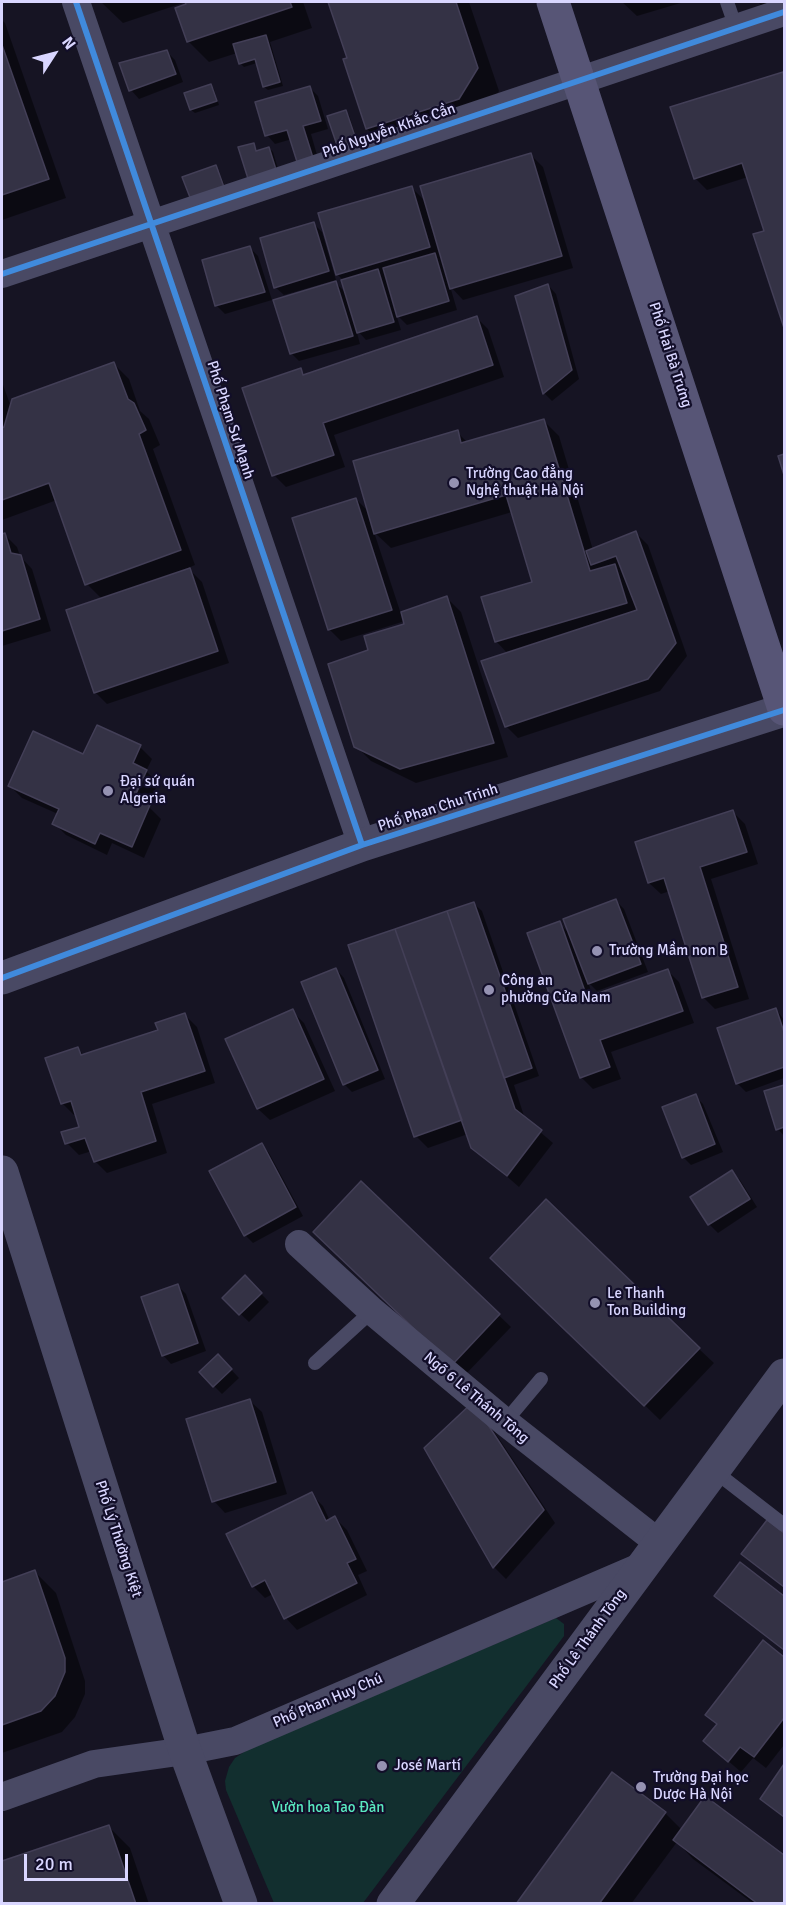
<!DOCTYPE html>
<html>
<head>
<meta charset="utf-8">
<style>
	body { margin:0 }
	#map { position:relative; width:786px; height:1905px; overflow:hidden; background:#161423; font-family:Signika,sans-serif }
	canvas { display:block }
	.frame { position:absolute; inset:0; border:3px solid #d9d6ff; pointer-events:none }
	.north { position:absolute; left:24px; top:24px; width:60px; height:60px; -webkit-text-stroke:4px #120e29; paint-order:stroke; rotate:54deg; font-size:16px; font-weight:700; line-height:24px; text-align:center; color:#d9d6ff }
	.north::after { content:''; display:block; margin:auto; width:21px; height:27px; background:#d9d6ff; clip-path:polygon(50% 0,100% 100%,50% 72%,0 100%) }
	.scale { position:absolute; left:24px; top:1854px; width:104px; height:27px; box-sizing:border-box; border:3px solid #d9d6ff; border-top:0; padding-left:8px; font-size:18px; line-height:21px; white-space:nowrap; color:#d9d6ff; -webkit-text-stroke:4px #120e29; paint-order:stroke }
</style>
</head>
<body>
<div id="map">
<canvas width="786" height="1905"></canvas>
<div class="frame"></div>
<div class="north">N</div>
<div class="scale">20 m</div>
</div>
<script>
const ctx = document.querySelector('canvas').getContext('2d');
ctx.lineJoin = 'round';
function fill(path, color) { ctx.fillStyle = color; ctx.fill(path, 'evenodd'); }
const toPath = rows => new Path2D(rows.map(r => 'M' + r).join(''));
function trace(path, color, width, dash) { ctx.strokeStyle = color; ctx.lineWidth = width; ctx.lineCap = dash ? 'butt' : 'round'; ctx.setLineDash(dash || []); ctx.stroke(path); }
function label(font, color, halo, rows, align = 'center') {
  ctx.font = font + ' Signika,sans-serif'; ctx.lineWidth = 4.5; ctx.setLineDash([]); ctx.textBaseline = 'middle'; ctx.strokeStyle = halo; ctx.fillStyle = color; for (const [text, x, y, turn = 0] of rows) {
    ctx.save(); ctx.translate(x, y); ctx.rotate((+turn || 0) * Math.PI / 180); ctx.textAlign = isNaN(turn) ? turn : align; if (halo) ctx.strokeText(text, 0, 0); ctx.fillText(text, 0, 0); ctx.restore();
  }
}
fill(toPath([
	[556,1618,564,1624,564,1636,363,1903,274,1903,226,1790,225,1781,229,1767,235,1758,247,1750]
]), '#122f2f');
fill(toPath([
	[101,2,303,2,312,28,270,42,283,86,268,90,264,87,257,63,244,67,240,63,237,53,209,62,188,41,186,2,123,23],
	[330,2,469,2,499,91,480,120,389,150,367,129,349,59],
	[622,2,684,2,637,16],
	[758,2,784,2,770,14],
	[2,20,5,23,66,198,2,220],
	[167,52,175,60,183,82,139,99,131,90,121,64],
	[782,74,784,76,784,323,755,235,766,232,748,177,707,190,695,178],
	[210,85,214,89,219,105,195,113,191,110],
	[310,88,318,96,328,129,311,134,321,169,292,139,275,144,267,135],
	[345,112,349,115,361,152,329,117],
	[253,144,258,152,269,148,273,152,281,179,251,184],
	[531,155,543,167,573,268,463,300,450,286,457,310,407,325,396,314,401,330,366,340,356,329,360,344,299,361,291,353,336,283,347,294,344,281,337,274,411,187,427,203],
	[215,167,219,171,227,191,196,203],
	[314,224,322,232,336,280,284,295,275,287],
	[250,248,258,256,272,300,225,314,217,306,203,261],
	[548,285,556,294,579,379,552,401,544,393,517,297],
	[476,317,488,329,504,377,334,435,345,467,286,487,274,475,300,370,306,376],
	[114,364,129,379,140,411,149,419,160,445,153,449,195,565,188,568,202,582,229,663,107,704,95,692,102,599,87,584,57,500,2,520,2,382,11,407],
	[544,421,559,436,593,550,636,533,648,545,687,656,660,691,518,738,506,726,508,654,496,641,533,583,512,512,391,548,374,532,401,614,446,597,461,612,508,757,416,783,371,761,356,746,370,651,406,625,405,621,341,641,329,629,356,499,370,513,457,432,468,443],
	[5,535,17,547,20,556,32,569,51,631,2,646,2,536],
	[140,747,152,759,146,771,158,783,148,806,161,819,144,858,112,843,107,855,66,835,54,823,58,814,22,798,10,786,84,756],
	[733,812,745,824,758,864,711,879,749,999,715,1009,704,998,670,891,661,894,649,883],
	[616,901,624,909,648,972,597,991,588,982,593,997,667,970,679,982,694,1023,611,1052,621,1079,593,1089,581,1077,559,923,571,935],
	[473,903,482,911,539,1076,514,1085,525,1119,553,1143,519,1187,473,1147,468,1134,428,1148,416,1136],
	[336,969,344,978,385,1079,352,1092,344,1084],
	[776,1009,784,1020,784,1078,746,1092,737,1083],
	[292,1011,304,1023,335,1091,270,1120,258,1109],
	[185,1015,197,1027,215,1083,152,1104,167,1153,107,1173,95,1161,92,1151,79,1155,67,1143,81,1128,77,1114,74,1115,62,1103,78,1049,85,1056,160,1031],
	[784,1086,784,1136,778,1129,766,1092],
	[695,1096,703,1104,723,1152,691,1165,683,1157],
	[261,1144,269,1153,303,1216,253,1243,245,1235],
	[731,1172,740,1180,757,1207,718,1233,709,1224,692,1198],
	[361,1183,511,1327,464,1376,315,1232],
	[507,1272,699,1349,714,1363,660,1420],
	[245,1277,269,1302,249,1322,224,1298],
	[178,1286,186,1294,206,1351,171,1364,163,1355],
	[226,1364,239,1378,222,1394,214,1386],
	[250,1401,262,1412,287,1494,225,1513,214,1501],
	[484,1416,555,1523,506,1579,494,1567,426,1449],
	[311,1494,323,1506,330,1521,335,1518,347,1530,367,1571,358,1575,367,1595,297,1630,286,1618,273,1594,265,1598,253,1586],
	[768,1522,784,1535,784,1587,743,1554],
	[740,1564,784,1598,784,1650,716,1596],
	[35,1572,56,1593,85,1681,85,1694,75,1717,62,1732,2,1753,2,1583],
	[763,1642,784,1658,784,1745,766,1768,753,1758,741,1772,705,1741,718,1725,707,1714],
	[784,1767,784,1817,761,1798],
	[613,1775,665,1813,682,1830,706,1798,784,1857,784,1904,754,1904,693,1859,677,1842,631,1904,518,1904],
	[109,1827,130,1848,149,1904,2,1904,2,1863]
]), '#0007');
const building = toPath([
	[185,2,290,2,292,7,187,42,175,8,186,4,185,2],
	[328,2,456,2,478,68,459,99,366,129,343,59,347,58,328,2],
	[266,35,280,82,263,87,255,59,239,64,233,44,266,35],
	[2,45,49,179,2,195,2,45],
	[167,50,176,74,129,91,119,63,167,50],
	[783,72,784,77,784,328,753,234,764,231,742,163,694,179,670,107,783,72],
	[211,84,217,101,190,110,184,93,211,84],
	[310,86,321,121,303,126,314,161,298,165,287,130,265,136,255,102,310,86],
	[346,110,359,148,340,154,327,116,346,110],
	[254,143,256,151,269,147,278,176,250,185,238,147,254,143],
	[531,153,562,256,450,289,420,186,531,153],
	[216,165,224,187,191,200,182,177,216,165],
	[412,186,430,247,336,275,318,213,412,186],
	[314,222,329,271,274,288,260,238,314,222],
	[250,246,265,292,215,306,202,260,250,246],
	[435,253,449,301,397,317,383,268,435,253],
	[378,269,394,322,357,333,341,280,378,269],
	[336,281,353,336,290,354,273,300,336,281],
	[548,284,572,370,543,394,515,296,548,284],
	[477,316,493,365,323,423,334,455,272,476,242,388,301,368,303,375,477,316],
	[114,362,128,399,134,403,146,430,139,434,181,550,85,585,49,483,2,500,2,428,4,427,12,399,114,362],
	[544,419,590,571,615,564,627,603,495,642,481,597,532,582,506,495,374,534,353,461,458,430,461,443,544,419],
	[784,454,784,475,778,456,784,454],
	[356,498,392,610,328,630,292,518,356,498],
	[636,531,676,643,648,679,505,727,481,661,637,610,616,556,591,565,586,551,636,531],
	[5,533,11,553,21,555,40,619,2,631,2,534,5,533],
	[190,568,218,651,94,693,66,610,190,568],
	[447,596,494,743,400,769,354,747,328,664,368,650,364,636,404,624,401,612,447,596],
	[97,725,141,745,133,763,147,770,134,798,150,805,132,847,100,833,95,844,52,824,59,809,8,786,33,731,83,754,97,725],
	[733,810,747,852,700,867,738,987,702,998,664,878,648,883,635,842,733,810],
	[616,899,641,964,588,984,563,919,616,899],
	[474,902,532,1068,504,1078,447,911,474,902],
	[447,911,515,1109,542,1130,507,1176,471,1148,395,929,447,911],
	[560,921,587,997,668,969,683,1011,600,1040,610,1067,580,1078,527,933,560,921],
	[395,929,462,1120,414,1137,348,945,395,929],
	[336,968,378,1070,343,1085,301,982,336,968],
	[776,1008,784,1032,784,1067,736,1084,717,1028,776,1008],
	[293,1009,324,1079,257,1109,225,1039,293,1009],
	[185,1013,205,1071,141,1092,156,1141,94,1162,85,1138,65,1144,61,1132,79,1127,71,1101,61,1104,45,1058,78,1047,81,1055,158,1030,155,1023,185,1013],
	[784,1085,784,1127,776,1130,764,1091,784,1085],
	[696,1094,715,1144,682,1158,662,1107,696,1094],
	[262,1143,296,1207,244,1236,209,1171,262,1143],
	[732,1170,750,1199,708,1225,690,1197,732,1170],
	[361,1181,500,1314,452,1365,313,1232,361,1181],
	[546,1199,700,1348,644,1406,490,1258,546,1199],
	[245,1275,262,1293,239,1315,222,1298,245,1275],
	[178,1284,198,1343,162,1356,141,1297,178,1284],
	[218,1354,232,1369,213,1387,199,1372,218,1354],
	[250,1399,276,1482,212,1502,186,1419,250,1399],
	[473,1402,544,1510,493,1568,424,1448,473,1402],
	[312,1492,326,1521,335,1516,356,1559,347,1563,357,1583,284,1619,265,1580,252,1587,226,1534,312,1492],
	[767,1520,784,1533,784,1587,741,1554,767,1520],
	[740,1562,784,1596,784,1650,714,1596,740,1562],
	[35,1570,65,1658,65,1672,55,1696,41,1711,2,1725,2,1582,35,1570],
	[763,1640,784,1657,784,1718,754,1757,740,1747,728,1762,703,1741,717,1724,705,1715,763,1640],
	[784,1764,784,1817,760,1799,784,1764],
	[612,1772,666,1812,599,1904,516,1904,612,1772],
	[705,1796,784,1855,784,1904,758,1904,673,1840,705,1796],
	[109,1825,136,1904,2,1904,2,1861,109,1825]
]);
fill(building, '#343245');
trace(building, '#433f57', 1.5);
trace(toPath([
	[727,2,736,28],
	[315,1363,372,1311],
	[505,1422,541,1379],
	[713,1470,784,1525]
]), '#494964', 14);
trace(toPath([
	[76,2,362,845],
	[2,274,784,12],
	[299,1244,372,1311,505,1422,659,1543],
	[2,1797,94,1764,185,1751,235,1741,642,1566]
]), '#494964', 28);
trace(toPath([
	[2,978,362,845,784,710],
	[2,1172,185,1751,241,1904],
	[393,1904,784,1375]
]), '#494964', 33);
trace(toPath([
	[553,2,784,709]
]), '#575576', 33);
trace(toPath([
	[76,2,362,845],
	[2,274,784,12],
	[2,978,362,845,784,710]
]), '#408adc', 6);
for (const [x, y, r, color] of [
	[454,483,6,"#9592b2"],
	[108,791,6,"#9592b2"],
	[597,951,6,"#9592b2"],
	[489,990,6,"#9592b2"],
	[595,1303,6,"#9592b2"],
	[382,1766,6,"#9592b2"],
	[641,1787,6,"#9592b2"]
]) { const dot = new Path2D(); dot.arc(x, y, r, 0, 2 * Math.PI); ctx.fillStyle = color; ctx.fill(dot); trace(dot, '#120e29', 2); }
label('15px', '#d9d6ff', '#120e29', [
	["Phố Nguyễn Khắc Cần",389,131,-19],
	["Phố Hai Bà Trưng",670,355,72],
	["Phố Phạm Sư Mạnh",230,420,72],
	["Phố Phan Chu Trinh",438,808,-18],
	["Ngõ 6 Lê Thánh Tông",476,1398,40],
	["Phố Lý Thường Kiệt",118,1539,72],
	["Phố Lê Thánh Tông",588,1639,-54],
	["Phố Phan Huy Chú",328,1701,-23]
]);
label('15px', '#d9d6ff', '#120e29', [
	["Trường Cao đẳng",466,474],
	["Nghệ thuật Hà Nội",466,491],
	["Đại sứ quán",120,782],
	["Algeria",120,799],
	["Trường Mầm non B",609,951],
	["Công an",501,981],
	["phường Cửa Nam",501,998],
	["Le Thanh",607,1294],
	["Ton Building",607,1311],
	["José Martí",394,1766],
	["Trường Đại học",653,1778],
	["Dược Hà Nội",653,1795]
], 'left');
label('15px', '#59e8c0', '#120e29', [
	["Vườn hoa Tao Đàn",328,1808]
]);
</script>
</body>
</html>
